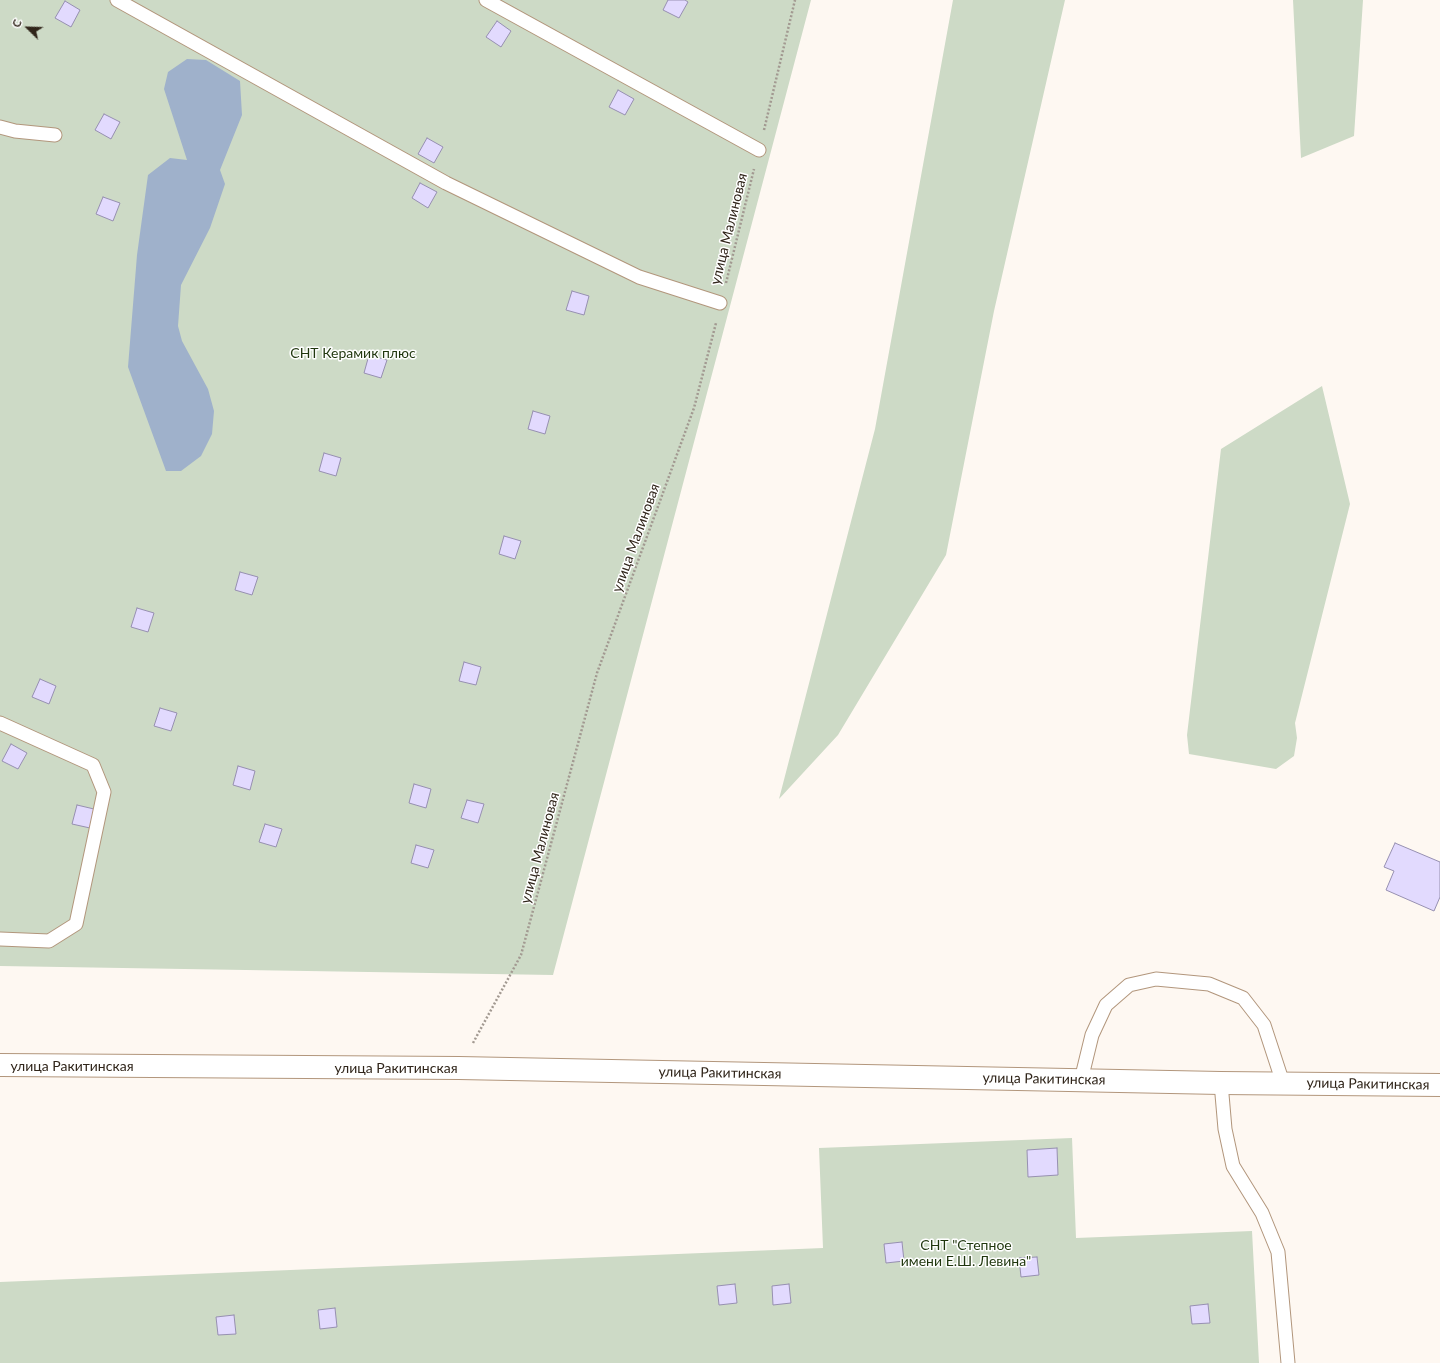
<!DOCTYPE html>
<html>
<head>
<meta charset="utf-8">
<style>
	body { margin:0 }
	#map { position:relative; width:1440px; height:1363px; overflow:hidden; background:#fef8f2; font-family:Lato,sans-serif }
	canvas { display:block }
	.north { position:absolute; left:8px; top:8px; width:40px; height:40px; -webkit-text-stroke:3px #fff; paint-order:stroke; rotate:293deg; font-size:11px; font-weight:700; line-height:16px; text-align:center; color:#30251a }
	.north::after { content:''; display:block; margin:auto; width:14px; height:18px; background:#30251a; clip-path:polygon(50% 0,100% 100%,50% 72%,0 100%) }
</style>
</head>
<body>
<div id="map">
<canvas width="1440" height="1363"></canvas>
<div class="north">С</div>
</div>
<script>
const ctx = document.querySelector('canvas').getContext('2d');
ctx.lineJoin = 'round';
function fill(path, color) { ctx.fillStyle = color; ctx.fill(path, 'evenodd'); }
const toPath = rows => new Path2D(rows.map(r => 'M' + r).join(''));
function trace(path, color, width, dash) { ctx.strokeStyle = color; ctx.lineWidth = width; ctx.lineCap = dash ? 'butt' : 'round'; ctx.setLineDash(dash || []); ctx.stroke(path); }
function label(font, color, halo, rows, align = 'center') {
  ctx.font = font + ' Lato,sans-serif'; ctx.lineWidth = 3; ctx.setLineDash([]); ctx.textBaseline = 'middle'; ctx.strokeStyle = halo; ctx.fillStyle = color; for (const [text, x, y, turn = 0] of rows) {
    ctx.save(); ctx.translate(x, y); ctx.rotate((+turn || 0) * Math.PI / 180); ctx.textAlign = isNaN(turn) ? turn : align; if (halo) ctx.strokeText(text, 0, 0); ctx.fillText(text, 0, 0); ctx.restore();
  }
}
fill(toPath([
	[0,0,811,0,553,975,0,966],
	[953,0,1065,0,994,311,946,555,838,735,779,799,875,429],
	[1293,0,1363,0,1354,136,1301,158],
	[1322,386,1350,504,1295,723,1297,738,1294,756,1276,769,1189,754,1187,735,1221,449],
	[1072,1138,1076,1238,1252,1231,1259,1363,0,1363,0,1282,823,1248,819,1148]
]), '#cddac6');
fill(toPath([
	[187,59,206,60,240,81,242,115,220,170,225,184,210,228,181,285,178,326,182,341,208,389,214,411,212,434,201,456,181,471,166,471,128,367,137,255,148,175,170,158,187,160,164,89,168,72]
]), '#9fb1cb');
const building = toPath([
	[668,0,685,0,688,2,679,18,663,10,668,0],
	[65,1,80,10,71,27,55,18,65,1],
	[497,21,511,31,501,47,486,37,497,21],
	[618,90,634,99,625,115,609,107,618,90],
	[104,114,120,122,111,139,95,130,104,114],
	[427,138,443,147,434,163,418,154,427,138],
	[420,183,437,192,428,208,412,198,420,183],
	[103,197,120,203,113,221,96,214,103,197],
	[572,291,589,296,584,315,566,310,572,291],
	[369,355,387,360,381,378,364,373,369,355],
	[533,411,550,416,545,434,528,429,533,411],
	[324,453,341,458,336,476,319,471,324,453],
	[504,536,521,541,515,559,499,554,504,536],
	[240,572,258,577,252,595,235,590,240,572],
	[137,608,154,613,148,632,131,627,137,608],
	[464,662,481,667,476,685,459,681,464,662],
	[40,679,56,686,49,704,32,697,40,679],
	[160,708,177,713,171,731,154,726,160,708],
	[11,744,27,753,18,769,2,761,11,744],
	[238,766,255,771,250,790,233,785,238,766],
	[414,784,431,789,426,808,409,803,414,784],
	[467,800,484,804,478,823,461,818,467,800],
	[77,805,94,809,90,828,72,824,77,805],
	[265,824,282,829,276,847,259,842,265,824],
	[1395,843,1440,862,1440,897,1434,911,1386,890,1394,871,1384,867,1395,843],
	[416,845,434,850,428,868,411,863,416,845],
	[1057,1148,1058,1175,1028,1177,1027,1150,1057,1148],
	[902,1242,904,1261,886,1263,884,1244,902,1242],
	[1037,1257,1039,1275,1021,1277,1019,1258,1037,1257],
	[735,1284,737,1303,719,1305,717,1286,735,1284],
	[789,1284,791,1303,773,1305,772,1286,789,1284],
	[1208,1304,1210,1323,1192,1324,1190,1306,1208,1304],
	[335,1308,337,1327,320,1329,318,1310,335,1308],
	[234,1315,236,1334,218,1335,216,1317,234,1315]
]);
fill(building, '#e2dafe');
trace(building, '#9790b1', 1);
const service = toPath([
	[117,0,446,183,639,277,720,303],
	[486,0,759,150],
	[0,127,15,131,55,135],
	[0,723,93,765,104,792,76,924,49,941,0,939],
	[1081,1080,1092,1035,1106,1005,1129,985,1156,979,1209,984,1243,998,1264,1025,1283,1083],
	[1221,1083,1225,1129,1233,1166,1262,1213,1278,1252,1288,1363]
]);
const tertiary = toPath([
	[0,1065,459,1068,1221,1083,1440,1085]
]);
trace(service, '#b2967c', 15);
trace(tertiary, '#b2967c', 24);
trace(toPath([
	[764,130,795,0],
	[726,283,754,169],
	[473,1043,521,955,597,673,694,408,716,323]
]), '#a29991', 2.5, [2, 2]);
trace(service, '#fff', 13);
trace(tertiary, '#fff', 22);
label('14px', '#30251a', '#fff', [
	["улица Малиновая",729,229,-76],
	["улица Малиновая",636,538,-70],
	["улица Малиновая",540,848,-75],
	["улица Ракитинская",72,1066],
	["улица Ракитинская",396,1068],
	["улица Ракитинская",720,1073,1],
	["улица Ракитинская",1044,1079,1],
	["улица Ракитинская",1368,1084,1]
]);
label('14px', '#1f360d', '#fff', [
	["СНТ Керамик плюс",353,353],
	["СНТ \"Степное",966,1245],
	["имени Е.Ш. Левина\"",966,1261]
]);
</script>
</body>
</html>
